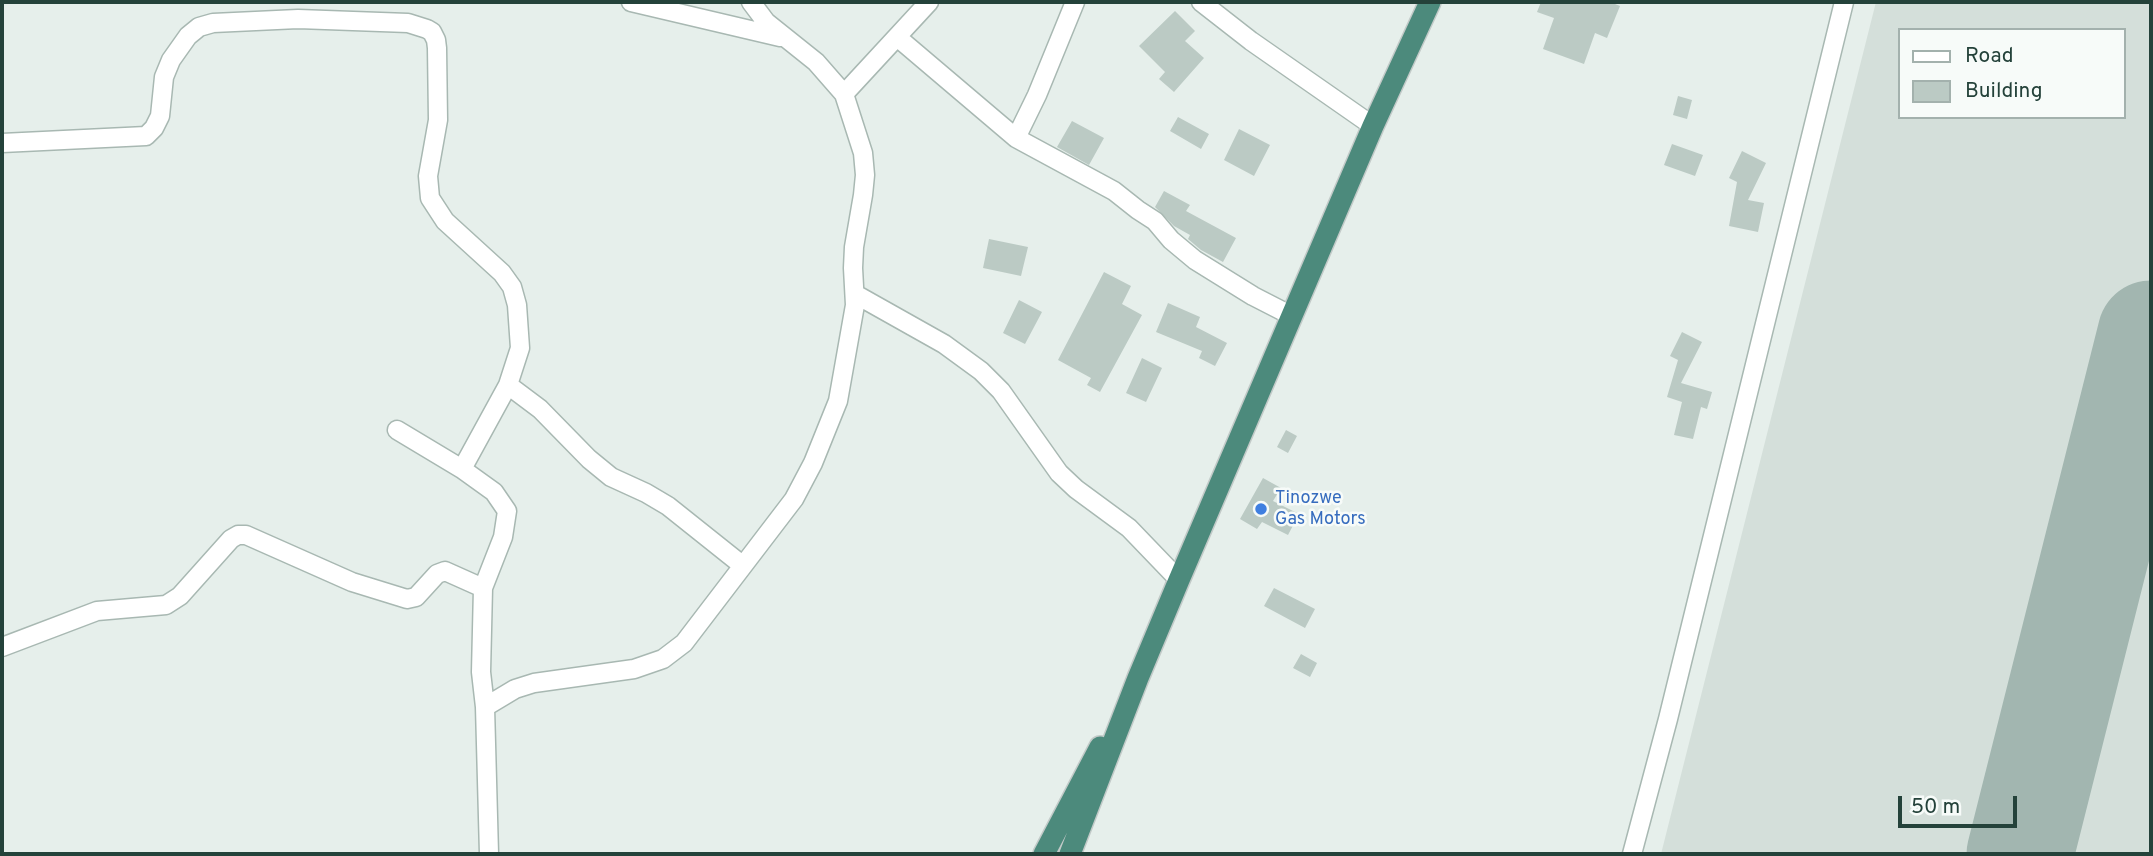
<!DOCTYPE html>
<html>
<head>
<meta charset="utf-8">
<style>
	body { margin:0 }
	#map { position:relative; width:2153px; height:856px; overflow:hidden; background:#e6efeb; font-family:Overpass,sans-serif }
	canvas { display:block }
	.frame { position:absolute; inset:0; border:4px solid #24423a; pointer-events:none }
	.legend { position:absolute; left:1898px; top:28px; width:228px; height:91px; box-sizing:border-box; background:#f7fbf9; border:2px solid #a3b1ad; margin:0; padding:9px 12px; list-style:none; font-size:21px; color:#24423a }
	.legend li { display:flex; align-items:center; gap:14px; height:35px }
	.legend b { width:35px; border:2px solid #a3b1ad }
	.scale { position:absolute; left:1898px; top:796px; width:119px; height:32px; box-sizing:border-box; border:4px solid #24423a; border-top:0; padding-left:9px; font-size:21px; line-height:24px; white-space:nowrap; color:#24423a; -webkit-text-stroke:5px #f7fbf9; paint-order:stroke }
</style>
</head>
<body>
<div id="map">
<canvas width="2153" height="856"></canvas>
<div class="frame"></div>
<ul class="legend">
<li><b style="height:9px;background:#fff"></b>Road</li>
<li><b style="height:19px;background:#bbcac4"></b>Building</li>
</ul>
<div class="scale">50 m</div>
</div>
<script>
const ctx = document.querySelector('canvas').getContext('2d');
ctx.lineJoin = 'round';
function fill(path, color) { ctx.fillStyle = color; ctx.fill(path, 'evenodd'); }
const toPath = rows => new Path2D(rows.map(r => 'M' + r).join(''));
function trace(path, color, width, dash) { ctx.strokeStyle = color; ctx.lineWidth = width; ctx.lineCap = dash ? 'butt' : 'round'; ctx.setLineDash(dash || []); ctx.stroke(path); }
function label(font, color, halo, rows, align = 'center') {
  ctx.font = font + ' Overpass,sans-serif'; ctx.lineWidth = 5; ctx.setLineDash([]); ctx.textBaseline = 'middle'; ctx.strokeStyle = halo; ctx.fillStyle = color; for (const [text, x, y, turn = 0] of rows) {
    ctx.save(); ctx.translate(x, y); ctx.rotate((+turn || 0) * Math.PI / 180); ctx.textAlign = isNaN(turn) ? turn : align; if (halo) ctx.strokeText(text, 0, 0); ctx.fillText(text, 0, 0); ctx.restore();
  }
}
fill(toPath([
	[1876,2,2151,2,2151,854,1661,854],
	[1899,30,2123,30,2123,117,1899,117]
]), '#d4dfda');
trace(toPath([
	[2147,350,2151,351]
]), '#a2b6b0', 42);
trace(toPath([
	[2020,854,2151,334]
]), '#a2b6b0', 107);
fill(toPath([
	[1541,2,1610,2,1620,6,1607,38,1595,33,1584,64,1543,49,1554,18,1537,12],
	[1175,11,1195,31,1185,41,1204,58,1174,92,1159,79,1165,72,1139,46],
	[1678,96,1692,100,1687,119,1673,115],
	[1178,117,1209,134,1201,149,1170,131],
	[1072,121,1104,138,1089,165,1057,147],
	[1239,129,1270,145,1254,176,1224,160],
	[1672,144,1703,155,1695,176,1664,165],
	[1742,151,1766,163,1748,200,1764,203,1758,232,1729,226,1737,182,1729,178],
	[1164,191,1190,205,1186,211,1236,238,1223,262,1201,250,1188,239,1190,235,1174,226,1155,207],
	[989,239,1028,247,1021,276,983,268],
	[1104,272,1131,286,1122,304,1142,315,1100,392,1087,385,1091,378,1058,360],
	[1019,300,1042,312,1025,344,1003,333],
	[1168,303,1200,317,1196,327,1227,343,1215,366,1199,358,1202,351,1156,332],
	[1682,332,1702,342,1681,383,1712,392,1707,409,1701,407,1693,439,1674,435,1682,402,1667,397,1678,360,1670,356],
	[1142,358,1162,368,1146,402,1126,393],
	[1286,430,1297,436,1288,453,1277,447],
	[1263,478,1281,488,1273,501,1299,514,1288,535,1262,522,1257,529,1240,519],
	[1274,588,1315,609,1305,628,1264,606],
	[1301,654,1317,663,1310,677,1293,668]
]), '#bbcac4');
const minor = toPath([
	[631,2,780,37],
	[1201,2,1251,41,1373,126],
	[897,37,1016,138,1114,191,1138,210,1155,221,1171,240,1195,260,1253,296,1292,316],
	[844,94,929,2],
	[1016,138,1037,95,1075,2],
	[2,143,146,136,154,128,160,116,164,77,171,60,188,36,199,27,213,23,298,19,408,23,427,29,432,32,436,40,437,48,438,120,428,176,430,198,445,221,502,273,512,287,517,305,520,348,508,385],
	[855,294,944,344,981,371,1001,391,1059,473,1076,489,1129,528,1179,580],
	[397,430,462,469],
	[2,647,97,611,166,605,180,596,231,539,238,535,246,535,352,582,407,599,416,597,437,574,445,571,483,588],
	[485,707,515,689,534,683,634,669,663,659,684,643,794,499,813,463,838,401,855,305,853,268,854,247,863,195,865,175,863,153,844,94,816,62,766,22,751,2],
	[489,854,485,707,481,672,483,588,503,537,507,511,494,492,462,469,508,385,540,409,589,459,611,477,646,493,668,506,742,565],
	[1632,854,1668,719,1844,2]
]);
const trunk = toPath([
	[1044,854,1100,747],
	[1070,854,1138,678,1179,580,1373,126,1430,2]
]);
trace(minor, '#a8b8b2', 21);
trace(trunk, '#c2cac8', 24);
trace(minor, '#fff', 18);
trace(trunk, '#4c8a7c', 21);
for (const [x, y, r, color] of [
	[1261,509,7,"#3f7fe0"]
]) { const dot = new Path2D(); dot.arc(x, y, r, 0, 2 * Math.PI); ctx.fillStyle = color; ctx.fill(dot); trace(dot, '#f7fbf9', 2.5); }
label('18px', '#366cbe', '#f7fbf9', [
	["Tinozwe",1275,499],
	["Gas Motors",1275,520]
], 'left');
</script>
</body>
</html>
